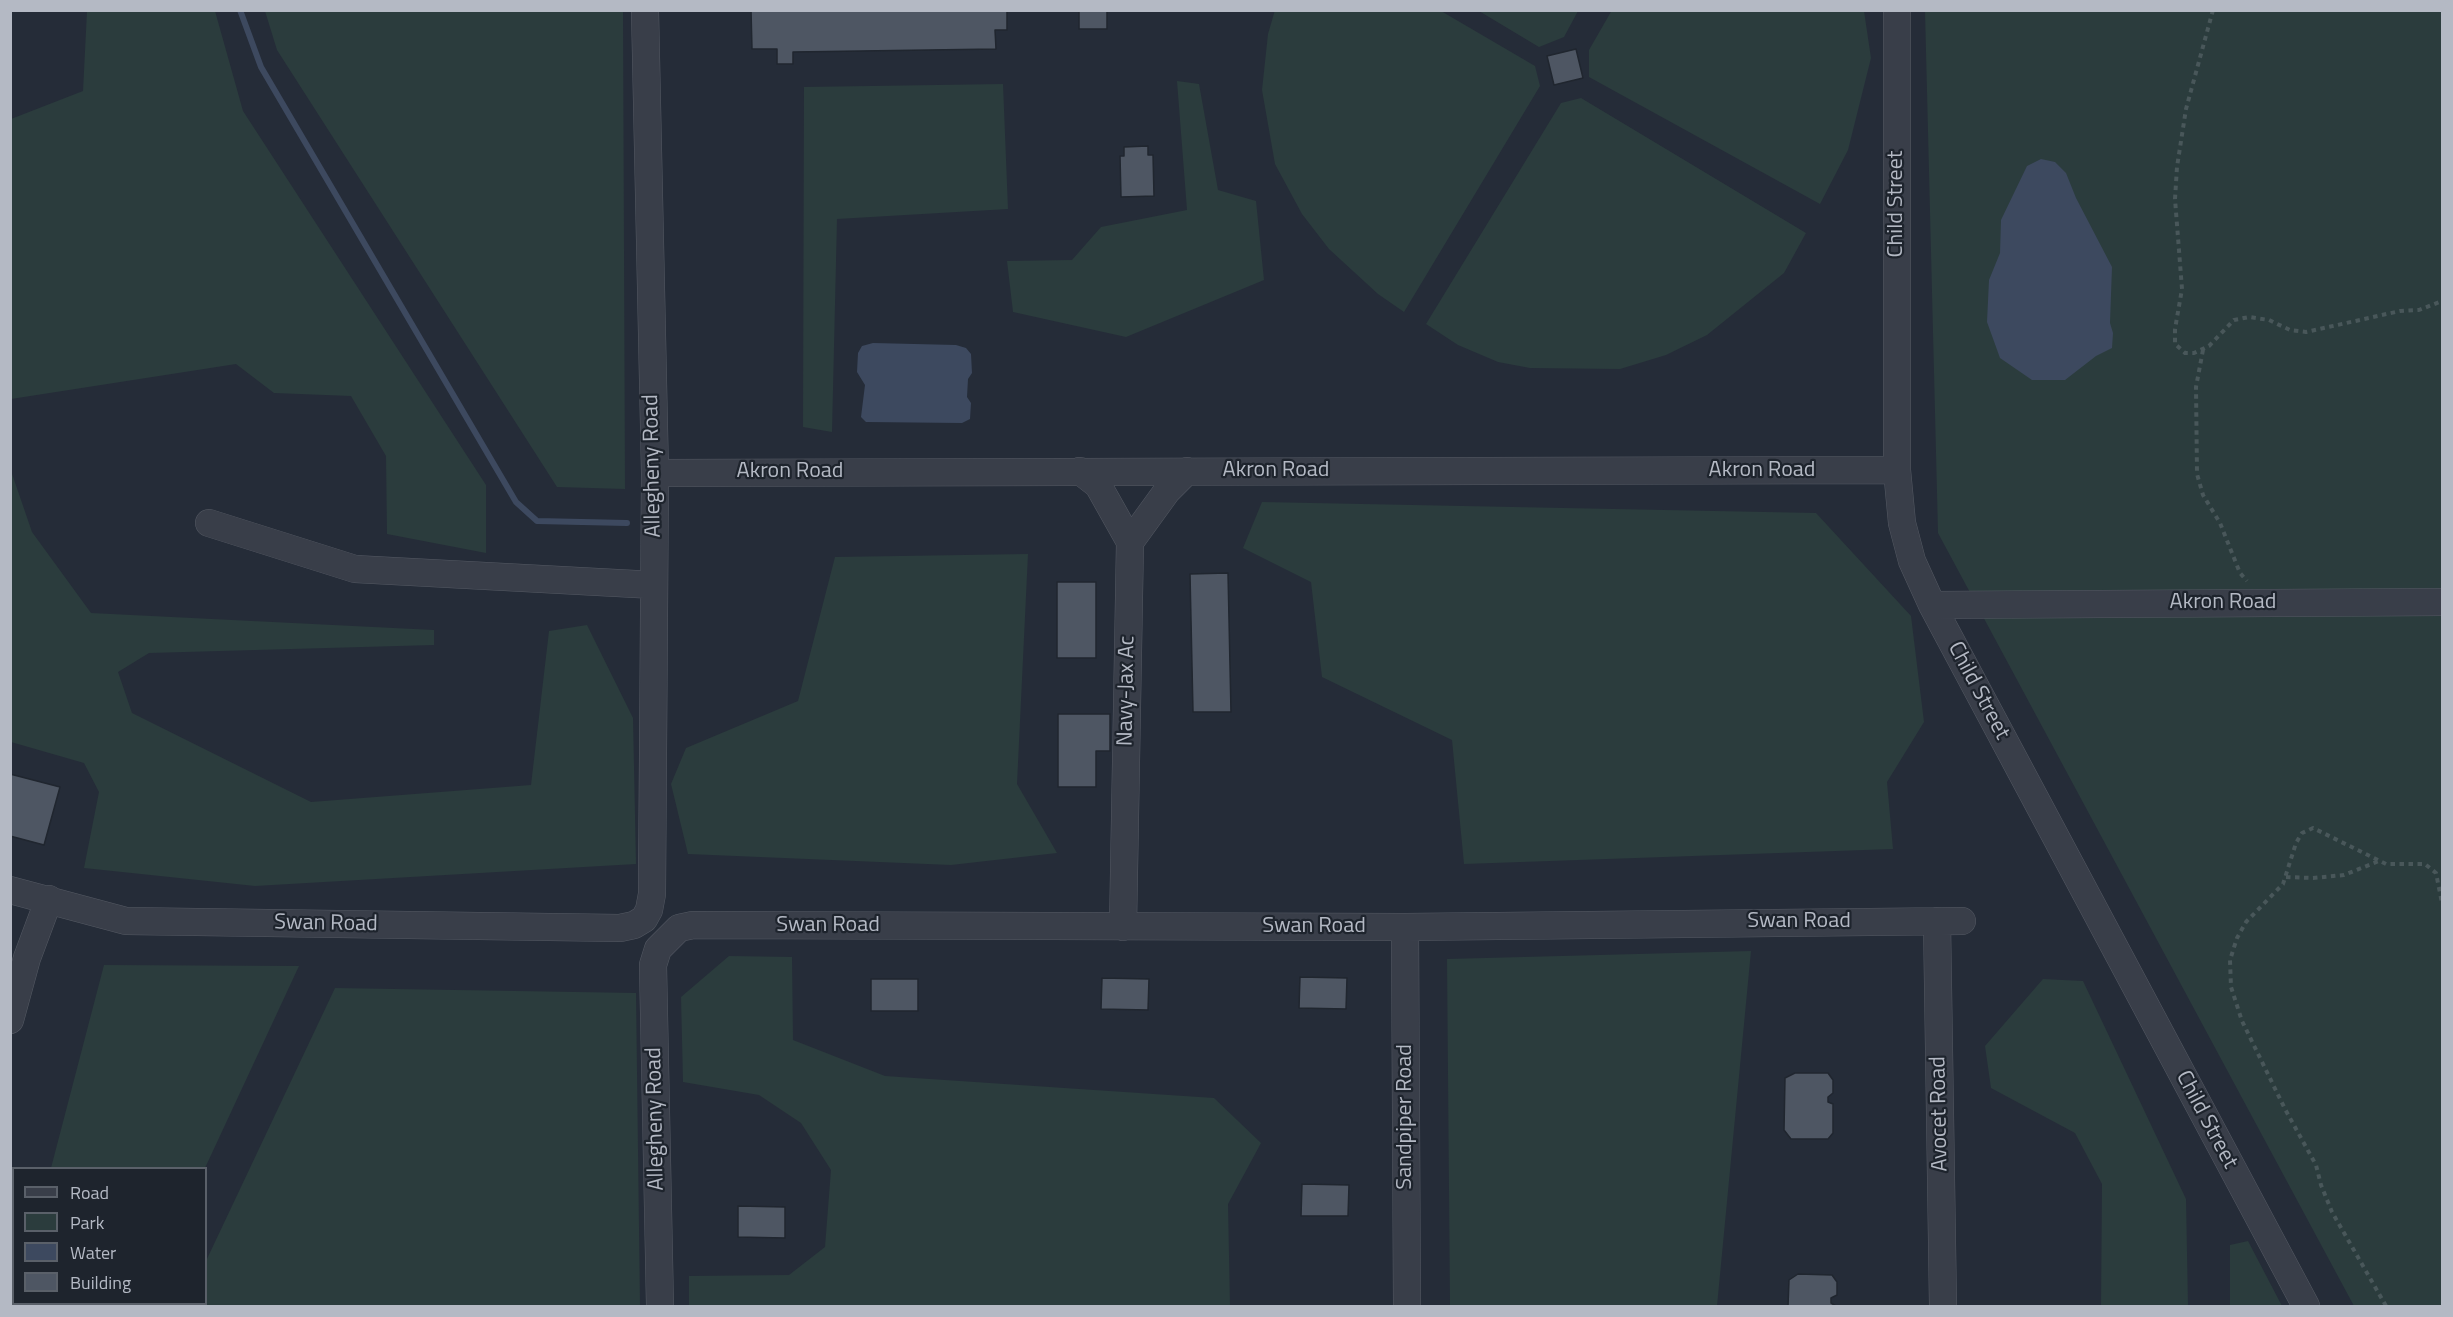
<!DOCTYPE html>
<html>
<head>
<meta charset="utf-8">
<style>
	body { margin:0 }
	#map { position:relative; width:2453px; height:1317px; overflow:hidden; background:#252c38; font-family:"Titillium Web",sans-serif }
	canvas { display:block }
	.frame { position:absolute; inset:0; border:12px solid #b4b9c4; pointer-events:none }
	.legend { position:absolute; left:12px; top:1167px; width:195px; height:138px; box-sizing:border-box; background:#1e242d; border:2px solid #5a6069; margin:0; padding:8px 10px; list-style:none; font-size:18px; color:#b4b9c4 }
	.legend li { display:flex; align-items:center; gap:12px; height:30px }
	.legend b { width:30px; border:2px solid #5a6069 }
</style>
</head>
<body>
<div id="map">
<canvas width="2453" height="1317"></canvas>
<div class="frame"></div>
<ul class="legend">
<li><b style="height:8px;background:#393e49"></b>Road</li>
<li><b style="height:16px;background:#2b3c3d"></b>Park</li>
<li><b style="height:16px;background:#3d495f"></b>Water</li>
<li><b style="height:16px;background:#4e5663"></b>Building</li>
</ul>
</div>
<script>
const ctx = document.querySelector('canvas').getContext('2d');
ctx.lineJoin = 'round';
function fill(path, color) { ctx.fillStyle = color; ctx.fill(path, 'evenodd'); }
const toPath = rows => new Path2D(rows.map(r => 'M' + r).join(''));
function trace(path, color, width, dash) { ctx.strokeStyle = color; ctx.lineWidth = width; ctx.lineCap = dash ? 'butt' : 'round'; ctx.setLineDash(dash || []); ctx.stroke(path); }
function label(font, color, halo, rows, align = 'center') {
  ctx.font = font + ' "Titillium Web",sans-serif'; ctx.lineWidth = 4.5; ctx.setLineDash([]); ctx.textBaseline = 'middle'; ctx.strokeStyle = halo; ctx.fillStyle = color; for (const [text, x, y, turn = 0] of rows) {
    ctx.save(); ctx.translate(x, y); ctx.rotate((+turn || 0) * Math.PI / 180); ctx.textAlign = isNaN(turn) ? turn : align; if (halo) ctx.strokeText(text, 0, 0); ctx.fillText(text, 0, 0); ctx.restore();
  }
}
fill(toPath([
	[1275,10,1441,11,1535,66,1540,86,1404,312,1378,294,1329,249,1302,214,1275,164,1262,90,1268,34],
	[1612,10,1864,11,1871,58,1848,150,1820,204,1589,77,1589,50],
	[87,11,215,11,243,111,486,485,486,553,387,534,386,456,351,396,274,393,236,364,11,399,11,119,83,91],
	[265,11,623,11,625,489,557,487,277,50],
	[1479,11,1578,11,1564,37,1539,47],
	[1925,11,2442,11,2442,1306,2354,1306,1938,533],
	[1177,81,1199,84,1218,190,1256,201,1264,280,1126,337,1013,312,1007,261,1072,260,1101,227,1187,210],
	[1003,84,1008,209,837,219,832,432,803,427,804,87],
	[1581,98,1806,233,1784,273,1707,335,1666,355,1620,369,1530,368,1498,362,1458,345,1426,324,1561,103],
	[10,468,32,532,91,613,434,630,434,645,149,653,118,672,132,713,311,802,531,785,549,631,587,625,633,718,636,864,255,886,84,868,99,792,84,763,11,742],
	[1262,502,1816,513,1911,616,1924,722,1887,782,1893,849,1464,864,1452,740,1322,677,1311,582,1243,548],
	[1028,554,1017,784,1057,853,951,865,688,854,671,784,686,748,798,701,835,557],
	[1751,951,1717,1306,1450,1306,1447,959],
	[729,956,792,957,793,1040,885,1076,1214,1098,1261,1143,1228,1204,1230,1306,689,1306,689,1276,789,1275,825,1247,831,1170,801,1123,759,1095,683,1082,681,997],
	[104,965,299,966,205,1168,51,1168],
	[2043,979,2083,981,2186,1199,2188,1306,2101,1306,2102,1184,2075,1133,1991,1088,1985,1046],
	[335,988,636,993,640,1306,184,1306,186,1304,206,1304,206,1261],
	[2248,1241,2282,1306,2230,1306,2230,1245],
	[15,1304,142,1304,141,1306,15,1306]
]), '#2b3c3d');
fill(toPath([
	[2041,159,2055,162,2066,173,2076,198,2112,267,2110,323,2113,333,2112,348,2096,356,2065,380,2032,380,2000,358,1987,322,1989,280,2000,253,2001,220,2027,166],
	[873,343,956,345,966,348,971,354,972,373,968,379,967,397,971,403,970,419,962,423,866,422,861,417,865,385,857,372,858,353,862,346]
]), '#3d495f');
trace(toPath([
	[240,10,261,67,516,502,537,521,627,523]
]), '#3d495f', 6);
const building = toPath([
	[751,10,1007,10,1007,30,995,30,996,49,793,52,793,64,777,64,777,49,752,49,751,10],
	[1079,10,1107,10,1107,29,1079,29,1079,10],
	[1576,49,1583,78,1554,85,1547,56,1576,49],
	[1148,146,1148,155,1153,155,1154,196,1121,197,1120,156,1124,156,1124,147,1148,146],
	[1228,573,1231,712,1193,712,1190,574,1228,573],
	[1057,582,1096,582,1096,658,1057,658,1057,582],
	[1058,714,1110,714,1110,751,1096,751,1096,787,1058,787,1058,714],
	[10,774,60,787,44,845,10,836,10,774],
	[1300,977,1347,978,1346,1009,1299,1008,1300,977],
	[1102,978,1149,979,1148,1010,1101,1009,1102,978],
	[871,979,918,979,918,1011,871,1011,871,979],
	[1795,1073,1828,1073,1833,1080,1833,1093,1828,1097,1828,1102,1833,1104,1833,1133,1828,1139,1791,1139,1784,1130,1785,1078,1795,1073],
	[1302,1184,1349,1185,1348,1216,1301,1216,1302,1184],
	[738,1206,785,1207,785,1238,738,1237,738,1206],
	[1798,1274,1832,1275,1837,1282,1837,1295,1831,1298,1831,1303,1836,1306,1788,1306,1789,1280,1798,1274]
]);
fill(building, '#4e5663');
trace(building, '#20262f', 1.5);
const minor = toPath([
	[1897,10,1897,470,1902,523,1912,561,1932,605,2306,1306],
	[1080,471,1098,485,1130,542,1123,927],
	[655,473,1897,470],
	[209,523,355,569,654,585],
	[1130,542,1167,491,1187,471],
	[1932,605,2442,602],
	[10,890,126,921,620,928,634,925,644,919,649,910,652,894,655,473,645,10],
	[1937,921,1943,1306],
	[1405,927,1407,1306],
	[10,1020,27,958,49,899],
	[660,1306,653,965,658,949,679,928,693,925,1405,927,1962,921]
]);
trace(minor, '#545963', 28);
trace(toPath([
	[2213,10,2186,109,2177,167,2175,199,2182,289,2175,329,2175,344,2185,353,2194,353,2209,346,2234,320,2249,317,2269,320,2290,330,2306,332,2400,311,2419,310,2442,301],
	[2203,350,2196,387,2197,474,2203,495,2220,523,2240,573,2247,581],
	[2286,877,2313,878,2344,875,2379,861],
	[2386,1306,2332,1212,2321,1185,2316,1165,2285,1109,2242,1021,2231,987,2230,960,2237,938,2246,922,2283,884,2296,843,2302,833,2313,828,2386,864,2425,864,2436,873,2442,903]
]), '#49575a', 4, [4.5, 4.5]);
trace(minor, '#393e49', 27);
label('22px', '#b4b9c4', '#1e242d', [
	["Child Street",1897,204,-90],
	["Allegheny Road",653,466,-91],
	["Akron Road",1276,471],
	["Akron Road",1762,471],
	["Akron Road",790,472],
	["Akron Road",2223,603],
	["Navy-Jax Ac",1127,691,-89],
	["Child Street",1978,691,62],
	["Swan Road",1799,922],
	["Swan Road",326,924,1],
	["Swan Road",828,926],
	["Swan Road",1314,927],
	["Avocet Road",1940,1114,-91],
	["Sandpiper Road",1406,1117,-90],
	["Allegheny Road",656,1119,-91],
	["Child Street",2206,1120,62]
]);
</script>
</body>
</html>
